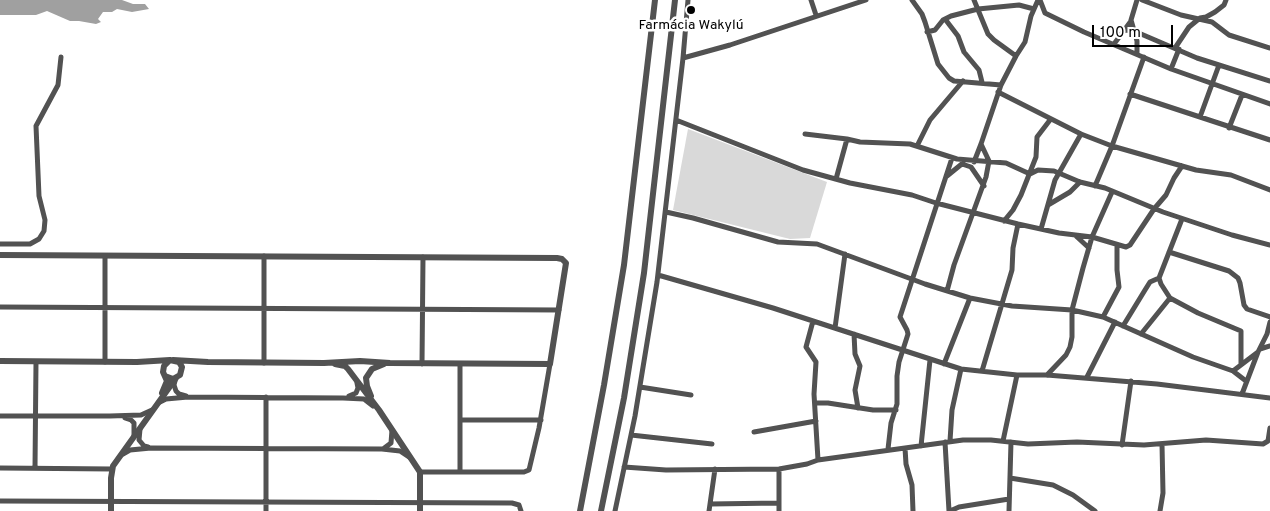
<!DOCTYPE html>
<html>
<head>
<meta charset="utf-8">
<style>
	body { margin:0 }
	#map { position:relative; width:1270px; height:511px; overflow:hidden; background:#fff; font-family:Overpass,sans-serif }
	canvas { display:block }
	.scale { position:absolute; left:1092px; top:25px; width:81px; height:22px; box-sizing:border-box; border:2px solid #000; border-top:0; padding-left:6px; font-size:15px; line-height:18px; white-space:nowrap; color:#000; -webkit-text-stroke:4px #fff; paint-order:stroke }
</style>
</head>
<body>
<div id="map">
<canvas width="1270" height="511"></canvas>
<div class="scale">100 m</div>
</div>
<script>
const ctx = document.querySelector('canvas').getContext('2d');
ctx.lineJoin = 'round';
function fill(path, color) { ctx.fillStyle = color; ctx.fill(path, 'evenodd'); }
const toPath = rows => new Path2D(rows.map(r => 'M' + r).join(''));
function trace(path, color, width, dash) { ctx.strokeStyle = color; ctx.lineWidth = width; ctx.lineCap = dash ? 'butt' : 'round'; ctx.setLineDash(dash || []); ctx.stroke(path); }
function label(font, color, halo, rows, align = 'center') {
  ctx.font = font + ' Overpass,sans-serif'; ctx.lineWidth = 5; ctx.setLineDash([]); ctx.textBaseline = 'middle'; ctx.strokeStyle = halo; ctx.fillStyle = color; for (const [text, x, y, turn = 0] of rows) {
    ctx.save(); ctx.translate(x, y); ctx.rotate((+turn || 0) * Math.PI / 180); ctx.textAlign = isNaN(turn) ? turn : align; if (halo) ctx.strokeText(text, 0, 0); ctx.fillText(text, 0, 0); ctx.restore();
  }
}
fill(toPath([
	[688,129,827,182,810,238,790,239,673,210]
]), '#d9d9d9');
fill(toPath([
	[0,0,122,0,133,4,145,4,149,9,132,12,117,9,112,12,103,12,98,19,101,22,96,24,79,21,70,21,47,11,36,15,0,15]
]), '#a0a0a0');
trace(toPath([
	[811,0,816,15],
	[912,0,922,14,925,22,938,64,949,78,954,81,1001,85],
	[974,0,988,34,994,40,1016,56],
	[1040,0,1045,13,1084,32,1171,69,1270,104],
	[1137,0,1131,20,1137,41,1137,54],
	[1142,0,1181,15,1212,22,1229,35,1270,48],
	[945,19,958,36,964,52,979,70,982,82],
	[1124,30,1134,31,1197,58,1270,81],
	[927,32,935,30,943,20,951,16,978,9,1019,5,1034,9],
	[1114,44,1131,21],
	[1175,48,1189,27,1200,18,1206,17,1215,12,1224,5,1226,0],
	[683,58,730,45,866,0],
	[1171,69,1179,49],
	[998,92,1081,134,1112,146,1196,170,1231,175,1270,190],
	[1130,94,1270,140],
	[1200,117,1219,65],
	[676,120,803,170,850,183,912,195,936,203,1018,224,1059,233,1092,237,1126,247,1130,245,1154,209,1166,195,1174,178,1182,166],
	[1229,128,1242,95],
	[805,134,847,139],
	[917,146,930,120,963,81],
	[974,162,981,144,1001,85,1016,56,1025,42,1031,16,1038,0],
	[962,164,971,167,984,186],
	[1030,174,1038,170,1054,171,1080,182,1105,188,1163,212,1232,235,1270,245],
	[947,176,963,163],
	[836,179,847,139,860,142,910,144,957,159,1006,163,1030,174],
	[1095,186,1112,146,1144,57],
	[1048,205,1070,192,1080,182],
	[666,212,693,218,778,242,817,244,925,284,970,298,1012,306,1072,310,1103,317,1193,357,1233,371,1246,381],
	[1182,219,1159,278,1161,284,1170,298,1198,313,1241,331,1241,364],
	[1004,221,1013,210,1021,195,1036,157,1037,137,1050,120],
	[1041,229,1055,180,1081,134],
	[1076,236,1089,248],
	[0,244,30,244,39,239,44,231,45,220,39,196,36,126,58,85,61,57],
	[1169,252,1229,271,1238,278,1240,283,1244,305,1247,309,1270,317],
	[105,256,105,362],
	[264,256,264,363],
	[658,275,773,308,961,369,1017,375,1047,375,1157,384,1270,398],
	[947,291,954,265,986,177,989,161,981,144],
	[0,307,559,310],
	[1103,317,1119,287,1117,270,1117,245],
	[813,321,806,347,816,362,814,394,818,460],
	[1123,326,1145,290,1150,282,1159,278],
	[835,328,845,254],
	[854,334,855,354,860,366,855,390,858,408],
	[1141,334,1170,298],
	[1260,349,1270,346],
	[422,364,423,257],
	[944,364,970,298],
	[982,371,1012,270,1013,248,1018,224],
	[1233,371,1258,352],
	[1047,375,1066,355,1070,347,1072,337,1072,310,1083,268,1092,237,1112,192],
	[1087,377,1115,322],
	[175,381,174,385,176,391,179,394,186,396],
	[640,387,691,395],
	[1242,394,1258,352,1267,334,1270,322],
	[349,396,356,393,358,388,357,383],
	[160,402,166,399,188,397,343,398,364,399,373,406],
	[815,403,828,403,873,410,896,410],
	[0,416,110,416,141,415,152,410],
	[125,418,131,420,134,423,134,435],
	[460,420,541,420],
	[140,429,139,440,144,446,148,447],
	[754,432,816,421],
	[631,435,712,444],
	[950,441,952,410,961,369],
	[1003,441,1017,375],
	[945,442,949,511],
	[1122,445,1131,381],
	[921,446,930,360],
	[905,448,906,464,912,485,913,511],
	[383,449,391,443,392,430],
	[888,449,891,423,897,404,897,376,899,362,908,334,907,330,900,317,952,158],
	[123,454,130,450,151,448,382,449,400,451,409,457],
	[624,467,666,470,779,469,807,464,818,460,963,440,991,440,1028,444,1077,442,1144,445,1206,440,1263,444,1268,441,1270,428],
	[0,468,112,469],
	[35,468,36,362],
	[779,469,779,511],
	[420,472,524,472,529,470,539,428,550,364],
	[460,472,460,364],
	[1010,478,1053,485,1073,495,1095,511],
	[0,501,512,503,519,505,521,511],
	[710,504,779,503],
	[266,511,266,397],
	[615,511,635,416,657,282,683,58,688,0],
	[709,511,715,469],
	[950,511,959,507,1009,499],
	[1009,511,1011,442],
	[1160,511,1163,493,1162,444]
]), '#525252', 5);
trace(toPath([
	[0,255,557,258,562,259,566,263,550,364,390,363,360,361,324,363,208,362,173,360],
	[0,361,137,362,170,360],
	[335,364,345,366,348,369,379,410,420,472,420,511],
	[162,393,167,381,163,372,164,366,170,360,179,362,182,367,180,375,173,379,165,376],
	[371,396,367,386,366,378,372,369,384,364],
	[111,511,111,478,113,466,176,378],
	[580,511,604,385,624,265,655,0],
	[601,511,624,398,644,273,675,0]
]), '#525252', 6);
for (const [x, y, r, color] of [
	[691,10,5,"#000"]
]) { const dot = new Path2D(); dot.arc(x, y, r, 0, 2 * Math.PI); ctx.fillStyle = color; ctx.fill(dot); trace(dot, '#fff', 2); }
label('14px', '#000', '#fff', [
	["Farmácia Wakylú",691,26]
]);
</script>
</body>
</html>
